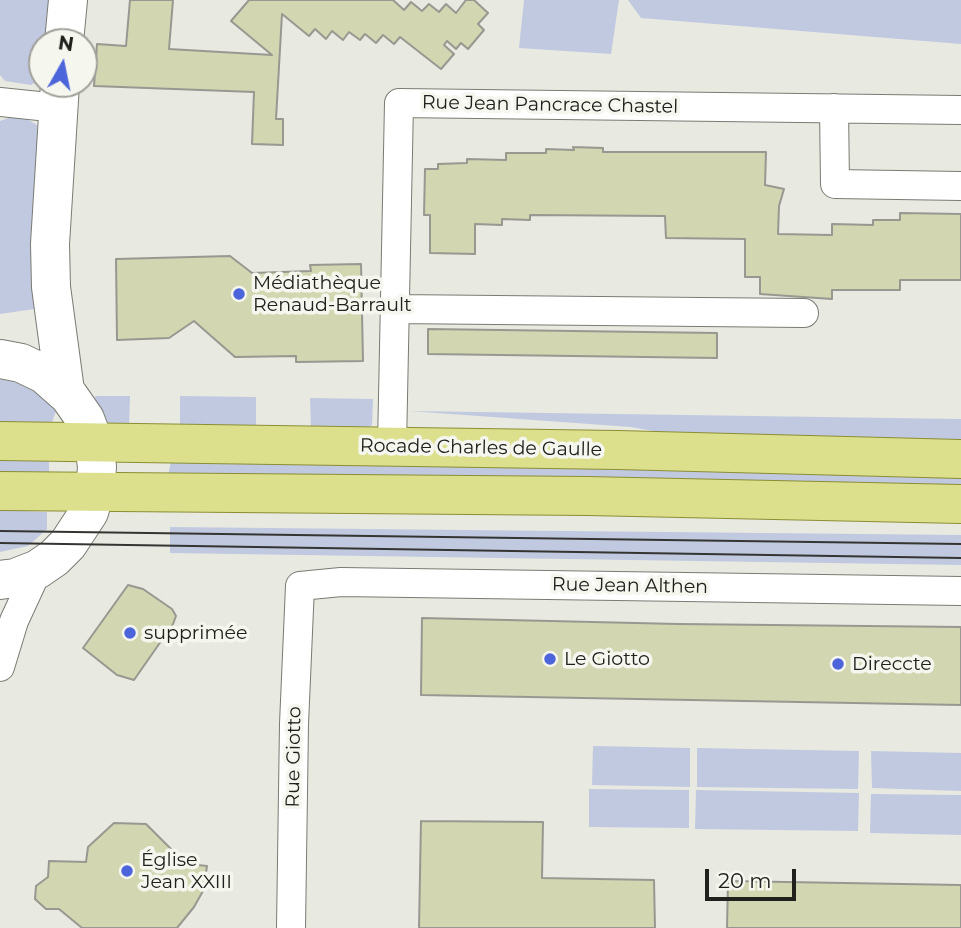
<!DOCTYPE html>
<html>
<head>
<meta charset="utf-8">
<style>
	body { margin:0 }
	#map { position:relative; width:961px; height:928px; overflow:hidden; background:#e8e9e1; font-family:Montserrat,sans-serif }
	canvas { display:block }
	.north { position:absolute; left:28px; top:28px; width:70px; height:70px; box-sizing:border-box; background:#f5f6ee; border:2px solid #a0a09a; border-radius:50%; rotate:9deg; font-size:19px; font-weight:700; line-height:28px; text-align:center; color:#20201d }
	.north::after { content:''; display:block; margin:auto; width:24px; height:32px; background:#4d65da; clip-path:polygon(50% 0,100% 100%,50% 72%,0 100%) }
	.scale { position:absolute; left:705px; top:869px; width:91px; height:32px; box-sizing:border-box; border:4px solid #20201d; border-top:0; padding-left:9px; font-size:21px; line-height:24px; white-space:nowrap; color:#20201d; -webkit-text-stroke:5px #f5f6ee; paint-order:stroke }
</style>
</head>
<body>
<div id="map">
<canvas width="961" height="928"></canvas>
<div class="north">N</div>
<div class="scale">20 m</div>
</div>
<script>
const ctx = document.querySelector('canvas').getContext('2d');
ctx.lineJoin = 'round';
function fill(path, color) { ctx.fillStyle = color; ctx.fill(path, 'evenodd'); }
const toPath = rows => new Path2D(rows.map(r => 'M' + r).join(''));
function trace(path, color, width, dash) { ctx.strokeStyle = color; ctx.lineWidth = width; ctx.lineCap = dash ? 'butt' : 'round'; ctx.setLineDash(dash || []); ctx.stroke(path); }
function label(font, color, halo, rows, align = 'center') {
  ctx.font = font + ' Montserrat,sans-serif'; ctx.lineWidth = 7; ctx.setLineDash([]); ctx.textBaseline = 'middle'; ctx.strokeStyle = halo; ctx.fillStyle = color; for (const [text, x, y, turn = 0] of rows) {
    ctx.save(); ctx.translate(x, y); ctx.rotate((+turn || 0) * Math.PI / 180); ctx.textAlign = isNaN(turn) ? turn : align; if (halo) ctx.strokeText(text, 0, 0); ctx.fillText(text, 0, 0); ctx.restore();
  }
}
fill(toPath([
	[0,0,54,0,50,42,42,42,42,78,31,85,5,81,0,75],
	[524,0,619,0,611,54,519,48],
	[628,0,961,0,961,44,641,18],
	[11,117,25,118,37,125,41,308,0,314,0,121],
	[0,379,32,386,45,397,56,411,50,428,0,426],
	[95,396,130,396,129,427,110,425,98,418],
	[180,396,256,397,256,427,180,427],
	[310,398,373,399,372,425,363,430,311,428],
	[409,411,961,419,961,441,681,436,631,427],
	[0,459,49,459,49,475,0,474],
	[171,461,961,474,961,488,168,476],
	[0,510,47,512,47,529,28,546,0,552],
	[170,527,961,535,961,565,170,553],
	[593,746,690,748,690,787,592,785],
	[697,748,859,751,858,789,697,787],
	[871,751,961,753,961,791,872,788],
	[589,789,689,790,689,828,589,827],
	[696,790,859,793,858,831,695,829],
	[871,794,961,795,961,835,870,833]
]), '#c1c9e1');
const building = toPath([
	[130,0,173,0,169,49,272,55,231,21,249,0,393,0,404,10,411,2,422,11,429,4,439,12,446,4,456,13,466,0,474,0,488,13,478,24,484,30,468,49,461,43,456,49,447,41,444,45,454,54,441,69,400,37,394,44,383,35,376,43,365,34,360,40,349,32,343,40,332,31,326,39,315,29,309,36,282,14,276,119,283,119,283,145,252,144,254,92,94,86,97,44,126,46,130,0],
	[573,147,603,148,603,152,766,152,765,185,784,189,779,206,778,234,832,235,832,224,873,225,873,220,900,220,900,213,961,214,961,280,900,280,900,290,832,290,832,299,760,294,760,277,745,277,745,239,666,238,665,216,530,215,530,220,502,219,502,225,475,224,475,254,430,253,430,215,424,215,425,169,438,169,438,164,467,163,467,159,506,160,506,153,546,153,546,149,574,150,573,147],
	[230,256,252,273,311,271,310,265,361,264,363,361,296,362,296,356,235,357,194,321,169,338,117,340,116,259,230,256],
	[428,329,717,333,717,358,428,354,428,329],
	[128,585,143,589,172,609,176,616,173,624,134,680,117,675,83,648,128,585],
	[422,618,678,624,961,627,961,705,421,695,422,618],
	[421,821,543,822,542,878,654,880,655,928,419,928,421,821],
	[114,823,146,824,171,849,170,862,207,866,203,891,194,907,177,928,82,928,59,909,46,909,35,899,36,886,48,877,49,861,86,862,88,847,114,823],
	[728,881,961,885,961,928,727,928,728,881]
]);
fill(building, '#d2d6b1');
trace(building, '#989891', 2);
const street = toPath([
	[0,102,58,108],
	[834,108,835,184,961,186],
	[394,309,804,313],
	[392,446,399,103,961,110],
	[0,667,14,621,38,569],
	[291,928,294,724,300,586,341,582,961,591]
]);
const secondary = toPath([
	[64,42,68,0],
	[60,84,50,244,51,287,65,391],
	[0,359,21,363,44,374,69,396,85,419,94,443,97,467,95,492,89,512,68,544,54,558,38,569,15,578,0,580]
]);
const primary = toPath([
	[0,441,618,450,961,459],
	[0,491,587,496,961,504]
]);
trace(street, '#7a7b73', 30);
trace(secondary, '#7a7b73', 40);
trace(primary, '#8b8e33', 40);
trace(street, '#fff', 28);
trace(secondary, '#fff', 38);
trace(primary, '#dcdf8c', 38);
trace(toPath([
	[0,531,961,544],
	[0,543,961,558]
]), '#343431', 2);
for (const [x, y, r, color] of [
	[239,294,7,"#4d65da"],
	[130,633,7,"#4d65da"],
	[550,659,7,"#4d65da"],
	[838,664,7,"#4d65da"],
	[127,871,7,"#4d65da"]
]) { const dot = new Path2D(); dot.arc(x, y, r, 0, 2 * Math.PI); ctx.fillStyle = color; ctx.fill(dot); trace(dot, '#f5f6ee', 2.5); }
label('19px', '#20201d', '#f5f6ee', [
	["Rue Jean Pancrace Chastel",550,105,1],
	["Rocade Charles de Gaulle",481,448,1],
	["Rue Jean Althen",630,586,1],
	["Rue Giotto",294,757,-89]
]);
label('19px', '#20201d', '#f5f6ee', [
	["Médiathèque",253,283],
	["Renaud-Barrault",253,305],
	["supprimée",144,633],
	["Le Giotto",564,659],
	["Direccte",852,664],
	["Église",141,860],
	["Jean XXIII",141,882]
], 'left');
</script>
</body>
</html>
